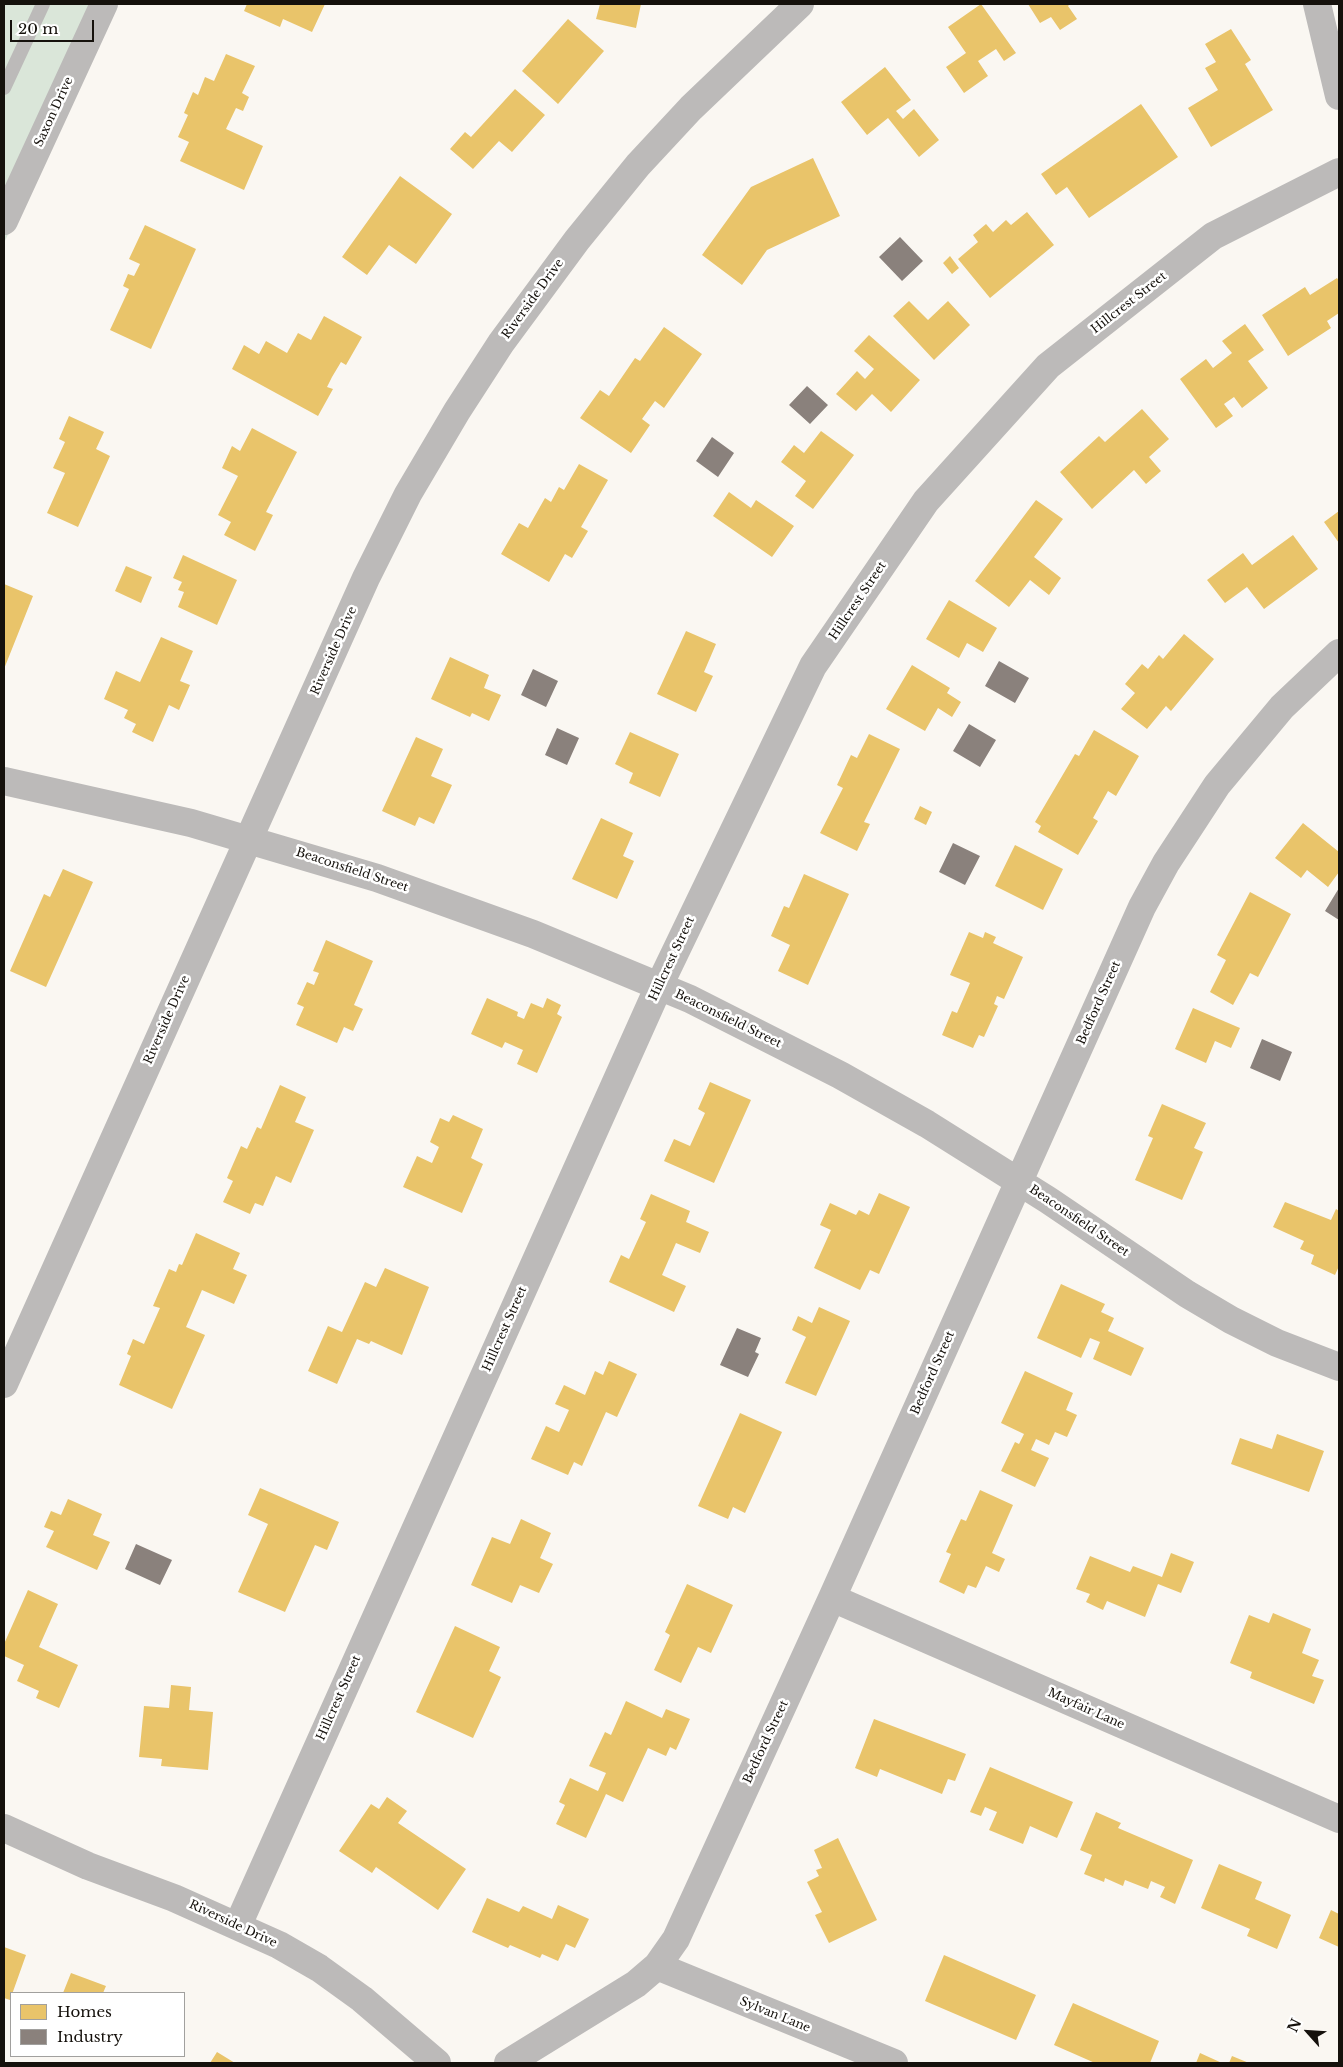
<!DOCTYPE html>
<html>
<head>
<meta charset="utf-8">
<style>
	body { margin:0 }
	#map { position:relative; width:1343px; height:2067px; overflow:hidden; background:#faf7f2; font-family:"Libre Baskerville",serif }
	canvas { display:block }
	.frame { position:absolute; inset:0; border:5px solid #15110c; pointer-events:none }
	.legend { position:absolute; left:10px; top:1992px; width:175px; height:65px; box-sizing:border-box; background:#fff; border:1px solid #a1a09e; margin:0; padding:6px 9px; list-style:none; font-size:15px; color:#15110c }
	.legend li { display:flex; align-items:center; gap:10px; height:25px }
	.legend b { width:25px; border:1px solid #a1a09e }
	.north { position:absolute; left:1283px; top:2007px; width:50px; height:50px; -webkit-text-stroke:4px #fff; paint-order:stroke; rotate:296deg; font-size:14px; font-weight:700; line-height:20px; text-align:center; color:#15110c }
	.north::after { content:''; display:block; margin:auto; width:18px; height:22px; background:#15110c; clip-path:polygon(50% 0,100% 100%,50% 72%,0 100%) }
	.scale { position:absolute; left:10px; top:20px; width:84px; height:22px; box-sizing:border-box; border:2px solid #15110c; border-top:0; padding-left:6px; font-size:15px; line-height:18px; white-space:nowrap; color:#15110c; -webkit-text-stroke:4px #fff; paint-order:stroke }
</style>
</head>
<body>
<div id="map">
<canvas width="1343" height="2067"></canvas>
<div class="frame"></div>
<ul class="legend">
<li><b style="height:14px;background:#e9c46a"></b>Homes</li>
<li><b style="height:14px;background:#8a817c"></b>Industry</li>
</ul>
<div class="north">N</div>
<div class="scale">20 m</div>
</div>
<script>
const ctx = document.querySelector('canvas').getContext('2d');
ctx.lineJoin = 'round';
function fill(path, color) { ctx.fillStyle = color; ctx.fill(path, 'evenodd'); }
const toPath = rows => new Path2D(rows.map(r => 'M' + r).join(''));
function trace(path, color, width, dash) { ctx.strokeStyle = color; ctx.lineWidth = width; ctx.lineCap = dash ? 'butt' : 'round'; ctx.setLineDash(dash || []); ctx.stroke(path); }
function label(font, color, halo, rows, align = 'center') {
  ctx.font = font + ' "Libre Baskerville",serif'; ctx.lineWidth = 5; ctx.setLineDash([]); ctx.textBaseline = 'middle'; ctx.strokeStyle = halo; ctx.fillStyle = color; for (const [text, x, y, turn = 0] of rows) {
    ctx.save(); ctx.translate(x, y); ctx.rotate((+turn || 0) * Math.PI / 180); ctx.textAlign = isNaN(turn) ? turn : align; if (halo) ctx.strokeText(text, 0, 0); ctx.fillText(text, 0, 0); ctx.restore();
  }
}
fill(toPath([
	[4,4,113,4,4,243]
]), '#dae6d9');
fill(toPath([
	[247,4,325,4,312,32,283,19,280,27,244,11],
	[600,4,641,4,636,28,596,19],
	[981,4,1016,53,1004,61,996,49,978,61,988,76,964,93,946,67,966,53,948,27],
	[1028,4,1070,4,1068,6,1077,19,1060,30,1051,17,1040,23],
	[568,19,604,51,558,104,522,71],
	[1231,29,1251,60,1245,64,1273,110,1211,147,1188,108,1218,90,1205,68,1216,62,1205,44],
	[226,54,255,66,242,93,249,97,243,111,236,108,226,129,263,146,244,190,180,161,189,142,178,137,188,115,184,113,193,92,198,95,205,77,214,81],
	[885,67,911,100,896,111,903,119,914,109,939,140,919,157,888,118,867,135,841,102],
	[515,89,545,115,512,152,499,141,473,169,450,149,465,132,471,137],
	[1141,104,1178,157,1089,218,1067,187,1056,195,1041,174],
	[813,158,840,216,767,250,742,285,702,255,751,187],
	[400,176,452,214,416,264,389,245,367,275,342,257],
	[1027,212,1054,245,990,298,958,259,978,242,973,235,986,224,993,232,1006,220,1011,225],
	[145,225,196,249,151,349,110,330,129,289,123,286,128,274,134,276,140,264,129,259],
	[950,256,959,268,952,274,943,263],
	[1337,278,1339,281,1339,313,1327,321,1331,328,1288,356,1262,315,1305,287,1310,295],
	[909,301,928,320,948,301,970,325,934,360,893,316],
	[324,316,362,337,346,365,341,362,332,377,327,387,333,389,318,416,232,369,244,345,259,354,266,341,287,353,298,333,311,340],
	[1245,324,1264,350,1248,361,1268,388,1242,408,1234,397,1224,404,1233,416,1216,428,1180,379,1206,359,1213,368,1232,353,1222,341],
	[664,327,702,354,664,408,655,401,642,419,650,425,631,453,580,418,600,390,609,396,635,358,640,361],
	[869,335,920,380,891,412,872,394,856,411,836,394,857,371,865,379,874,369,854,351],
	[1142,409,1169,439,1149,457,1161,471,1146,484,1134,470,1092,509,1060,472,1099,436,1105,442],
	[69,416,104,432,96,449,110,456,78,527,47,513,65,473,53,468,65,442,59,439],
	[252,428,297,452,266,512,273,515,255,551,224,535,231,522,218,515,238,476,222,468,232,446,240,451],
	[821,431,854,455,813,509,795,496,806,481,781,462,794,445,804,453],
	[579,464,608,480,581,527,588,531,572,558,565,554,549,582,501,554,519,523,528,528,545,498,551,502,559,487,564,490],
	[729,492,751,508,756,500,794,526,772,557,713,516],
	[1036,500,1063,519,1034,557,1061,578,1049,595,1030,580,1009,607,975,581],
	[1339,511,1339,543,1324,522],
	[1293,535,1318,569,1264,609,1247,587,1225,603,1207,580,1243,553,1252,565],
	[183,555,237,580,217,625,178,607,184,592,178,590,182,582,173,578],
	[126,566,152,577,141,603,115,591],
	[4,584,33,596,4,669],
	[949,600,997,628,983,652,967,643,959,658,926,639],
	[686,631,716,644,704,672,713,676,696,712,657,694],
	[1184,634,1214,659,1171,711,1166,706,1147,729,1121,709,1135,693,1125,684,1142,664,1148,669,1159,655,1163,659],
	[161,637,193,651,180,681,190,685,179,710,169,705,153,742,132,732,136,724,124,718,128,710,104,699,116,671,140,682],
	[450,657,489,675,484,688,501,695,489,721,472,713,470,717,431,699],
	[912,665,950,688,947,693,961,702,952,717,938,708,925,731,886,709],
	[1094,730,1139,756,1116,796,1108,791,1093,818,1098,821,1078,855,1038,832,1041,826,1035,822,1075,754,1079,756],
	[630,732,679,754,660,797,629,783,633,773,615,764],
	[869,734,900,749,864,822,870,824,857,851,820,833,843,788,837,785,851,755,857,758],
	[416,737,443,749,431,776,452,785,434,824,419,817,415,826,382,811],
	[920,806,932,812,926,825,914,819],
	[601,818,633,833,623,856,634,861,617,899,572,879],
	[1303,823,1339,852,1339,872,1328,887,1307,870,1301,878,1275,858],
	[1015,845,1063,869,1043,910,995,886],
	[63,869,93,882,46,987,10,971,44,894,50,897],
	[804,874,849,894,808,985,778,971,790,945,771,936,784,906,789,908],
	[1250,892,1291,914,1258,977,1250,973,1233,1005,1210,992,1226,960,1217,955],
	[969,932,983,938,985,932,996,937,993,943,1023,957,1004,999,997,996,994,1004,998,1006,984,1037,979,1035,973,1048,942,1035,952,1011,957,1013,970,983,950,975],
	[326,940,373,961,354,1005,363,1009,353,1031,344,1027,337,1043,296,1025,304,1007,297,1004,307,982,314,985,319,973,313,971],
	[487,998,518,1012,517,1016,524,1019,531,1003,543,1008,547,998,561,1005,557,1014,562,1017,537,1073,517,1064,523,1050,505,1042,502,1048,471,1034],
	[1193,1008,1240,1028,1231,1048,1215,1041,1206,1063,1175,1049],
	[710,1082,751,1100,714,1183,664,1161,674,1139,690,1146,705,1113,698,1109],
	[280,1085,306,1097,295,1122,314,1130,291,1183,276,1176,263,1206,255,1203,250,1214,223,1202,233,1181,227,1178,241,1146,247,1149,257,1127,261,1129],
	[1162,1104,1206,1123,1194,1148,1203,1152,1182,1200,1135,1180,1153,1138,1148,1136],
	[453,1115,483,1129,471,1158,483,1164,462,1213,403,1187,417,1156,432,1163,439,1147,430,1142,440,1118,449,1122],
	[879,1193,910,1207,879,1274,870,1270,860,1290,814,1268,831,1230,820,1225,830,1203,856,1215,859,1210,869,1215],
	[651,1194,690,1211,686,1222,709,1232,700,1253,676,1243,662,1275,686,1286,674,1312,609,1282,621,1255,629,1259,646,1222,640,1219],
	[1285,1202,1331,1220,1336,1209,1339,1211,1339,1266,1335,1275,1311,1264,1314,1255,1300,1249,1304,1241,1273,1227],
	[196,1233,240,1253,233,1269,247,1275,234,1304,202,1290,186,1327,205,1335,172,1409,119,1385,131,1356,127,1354,133,1339,144,1344,160,1308,153,1306,169,1269,176,1272,179,1264,182,1265],
	[385,1268,429,1287,402,1355,371,1341,369,1344,357,1339,337,1384,308,1371,328,1326,342,1332,365,1282,376,1287],
	[1061,1284,1105,1304,1101,1312,1114,1318,1108,1331,1144,1348,1131,1376,1093,1359,1100,1342,1090,1338,1081,1358,1037,1338],
	[819,1307,850,1321,816,1396,785,1383,806,1337,792,1330,798,1316,812,1323],
	[609,1361,637,1374,617,1417,606,1412,582,1466,574,1462,568,1475,531,1459,546,1426,559,1432,569,1410,555,1404,564,1385,585,1395,595,1371,603,1375],
	[1025,1371,1073,1393,1066,1410,1077,1415,1067,1437,1055,1432,1049,1445,1036,1439,1031,1450,1049,1458,1035,1487,1001,1471,1015,1442,1019,1444,1024,1434,1001,1423],
	[740,1413,782,1432,745,1513,733,1507,728,1519,698,1506],
	[1277,1434,1324,1451,1309,1492,1231,1464,1240,1438,1272,1449],
	[260,1488,339,1522,327,1550,315,1545,285,1612,238,1592,268,1524,248,1515],
	[980,1490,1013,1505,992,1553,1005,1559,999,1572,986,1566,976,1588,968,1585,964,1594,939,1582,951,1554,946,1552,961,1519,966,1521],
	[68,1499,102,1514,93,1535,110,1542,97,1570,46,1547,54,1531,44,1527,51,1511,61,1515],
	[521,1519,551,1533,540,1558,553,1564,539,1593,520,1585,512,1603,471,1585,492,1537,510,1544],
	[1171,1553,1194,1562,1181,1593,1158,1584,1145,1617,1107,1601,1103,1610,1086,1602,1090,1594,1076,1589,1090,1556,1130,1572,1133,1566,1162,1577],
	[687,1584,733,1605,711,1653,698,1647,681,1683,654,1670,670,1635,665,1632],
	[28,1590,58,1604,39,1647,78,1665,59,1708,36,1698,39,1691,17,1681,24,1665,4,1656,4,1644],
	[1273,1613,1311,1629,1302,1653,1319,1660,1312,1676,1324,1680,1314,1704,1250,1678,1252,1672,1230,1663,1249,1615,1269,1623],
	[455,1626,500,1647,489,1671,501,1677,473,1738,416,1712],
	[171,1685,191,1687,189,1710,213,1712,208,1770,161,1766,162,1759,139,1757,144,1706,169,1708],
	[626,1701,662,1718,666,1709,690,1719,676,1750,670,1747,666,1756,648,1748,623,1802,606,1794,586,1838,556,1824,565,1805,559,1802,570,1778,598,1791,606,1773,589,1766,605,1732,611,1735],
	[874,1719,966,1754,955,1781,948,1779,942,1794,880,1769,877,1777,855,1768],
	[990,1767,1073,1802,1057,1838,1030,1826,1023,1844,989,1830,997,1812,985,1807,981,1816,970,1812],
	[387,1797,407,1811,398,1823,466,1869,438,1910,376,1867,372,1873,339,1851,371,1804,379,1809],
	[1096,1812,1121,1823,1118,1828,1193,1860,1175,1904,1160,1897,1165,1887,1151,1881,1148,1889,1125,1880,1123,1886,1105,1878,1104,1882,1084,1874,1092,1855,1080,1850],
	[838,1838,877,1920,829,1943,815,1915,822,1912,807,1882,819,1876,816,1870,822,1868,814,1850],
	[1219,1864,1262,1882,1255,1899,1291,1915,1277,1949,1247,1936,1250,1929,1201,1908],
	[487,1898,519,1912,523,1906,552,1919,558,1905,589,1919,575,1948,566,1944,558,1961,542,1954,540,1958,510,1945,508,1948,472,1932],
	[1331,1910,1339,1914,1339,1947,1319,1938],
	[4,1947,26,1955,10,2000,4,1998],
	[944,1955,1036,1995,1016,2040,925,2001],
	[71,1973,106,1986,103,1993,63,1993],
	[1073,2003,1159,2041,1150,2063,1095,2063,1054,2045],
	[217,2052,235,2063,210,2063],
	[1200,2053,1222,2063,1196,2063],
	[1232,2056,1249,2063,1229,2063]
]), '#e9c46a');
fill(toPath([
	[900,237,923,261,902,281,879,257],
	[807,386,828,405,810,424,789,405],
	[712,437,734,453,718,477,696,461],
	[999,661,1029,678,1015,703,985,686],
	[533,669,558,681,546,707,521,695],
	[969,724,996,740,980,767,953,751],
	[557,728,579,738,567,765,545,755],
	[953,843,980,856,965,885,939,872],
	[1339,888,1339,920,1325,911],
	[1262,1039,1292,1052,1280,1081,1250,1068],
	[737,1328,761,1338,755,1352,759,1354,748,1377,720,1365],
	[136,1544,172,1560,160,1585,125,1569]
]), '#8a817c');
trace(toPath([
	[4,88,43,4]
]), '#bcbab9', 14);
trace(toPath([
	[1317,4,1339,96],
	[4,221,104,4],
	[4,781,191,823,377,878,533,934,690,999,840,1075,927,1124,1048,1200,1187,1294,1231,1320,1277,1343,1339,1367],
	[4,1384,366,578,408,494,457,411,501,343,577,240,638,165,691,108,800,4],
	[832,1598,1339,1819],
	[4,1828,88,1866,174,1898,279,1945,319,1968,362,1999,437,2063],
	[238,1925,659,986,813,666,926,501,1048,366,1213,236,1339,172],
	[657,1966,894,2063],
	[508,2063,636,1984,657,1966,676,1939,832,1598,1142,907,1166,863,1217,785,1282,707,1339,653]
]), '#bcbab9', 28);
label('12px', '#15110c', '#fff', [
	["Saxon Drive",54,112,-65],
	["Riverside Drive",533,299,-54],
	["Hillcrest Street",1129,303,-38],
	["Hillcrest Street",858,601,-56],
	["Riverside Drive",334,651,-66],
	["Beaconsfield Street",352,870,18],
	["Hillcrest Street",672,959,-65],
	["Bedford Street",1099,1003,-66],
	["Beaconsfield Street",728,1019,26],
	["Riverside Drive",167,1020,-66],
	["Beaconsfield Street",1079,1221,34],
	["Hillcrest Street",505,1329,-66],
	["Bedford Street",933,1373,-66],
	["Hillcrest Street",339,1698,-66],
	["Mayfair Lane",1086,1709,24],
	["Bedford Street",766,1742,-65],
	["Riverside Drive",233,1924,25],
	["Sylvan Lane",775,2015,22]
]);
</script>
</body>
</html>
